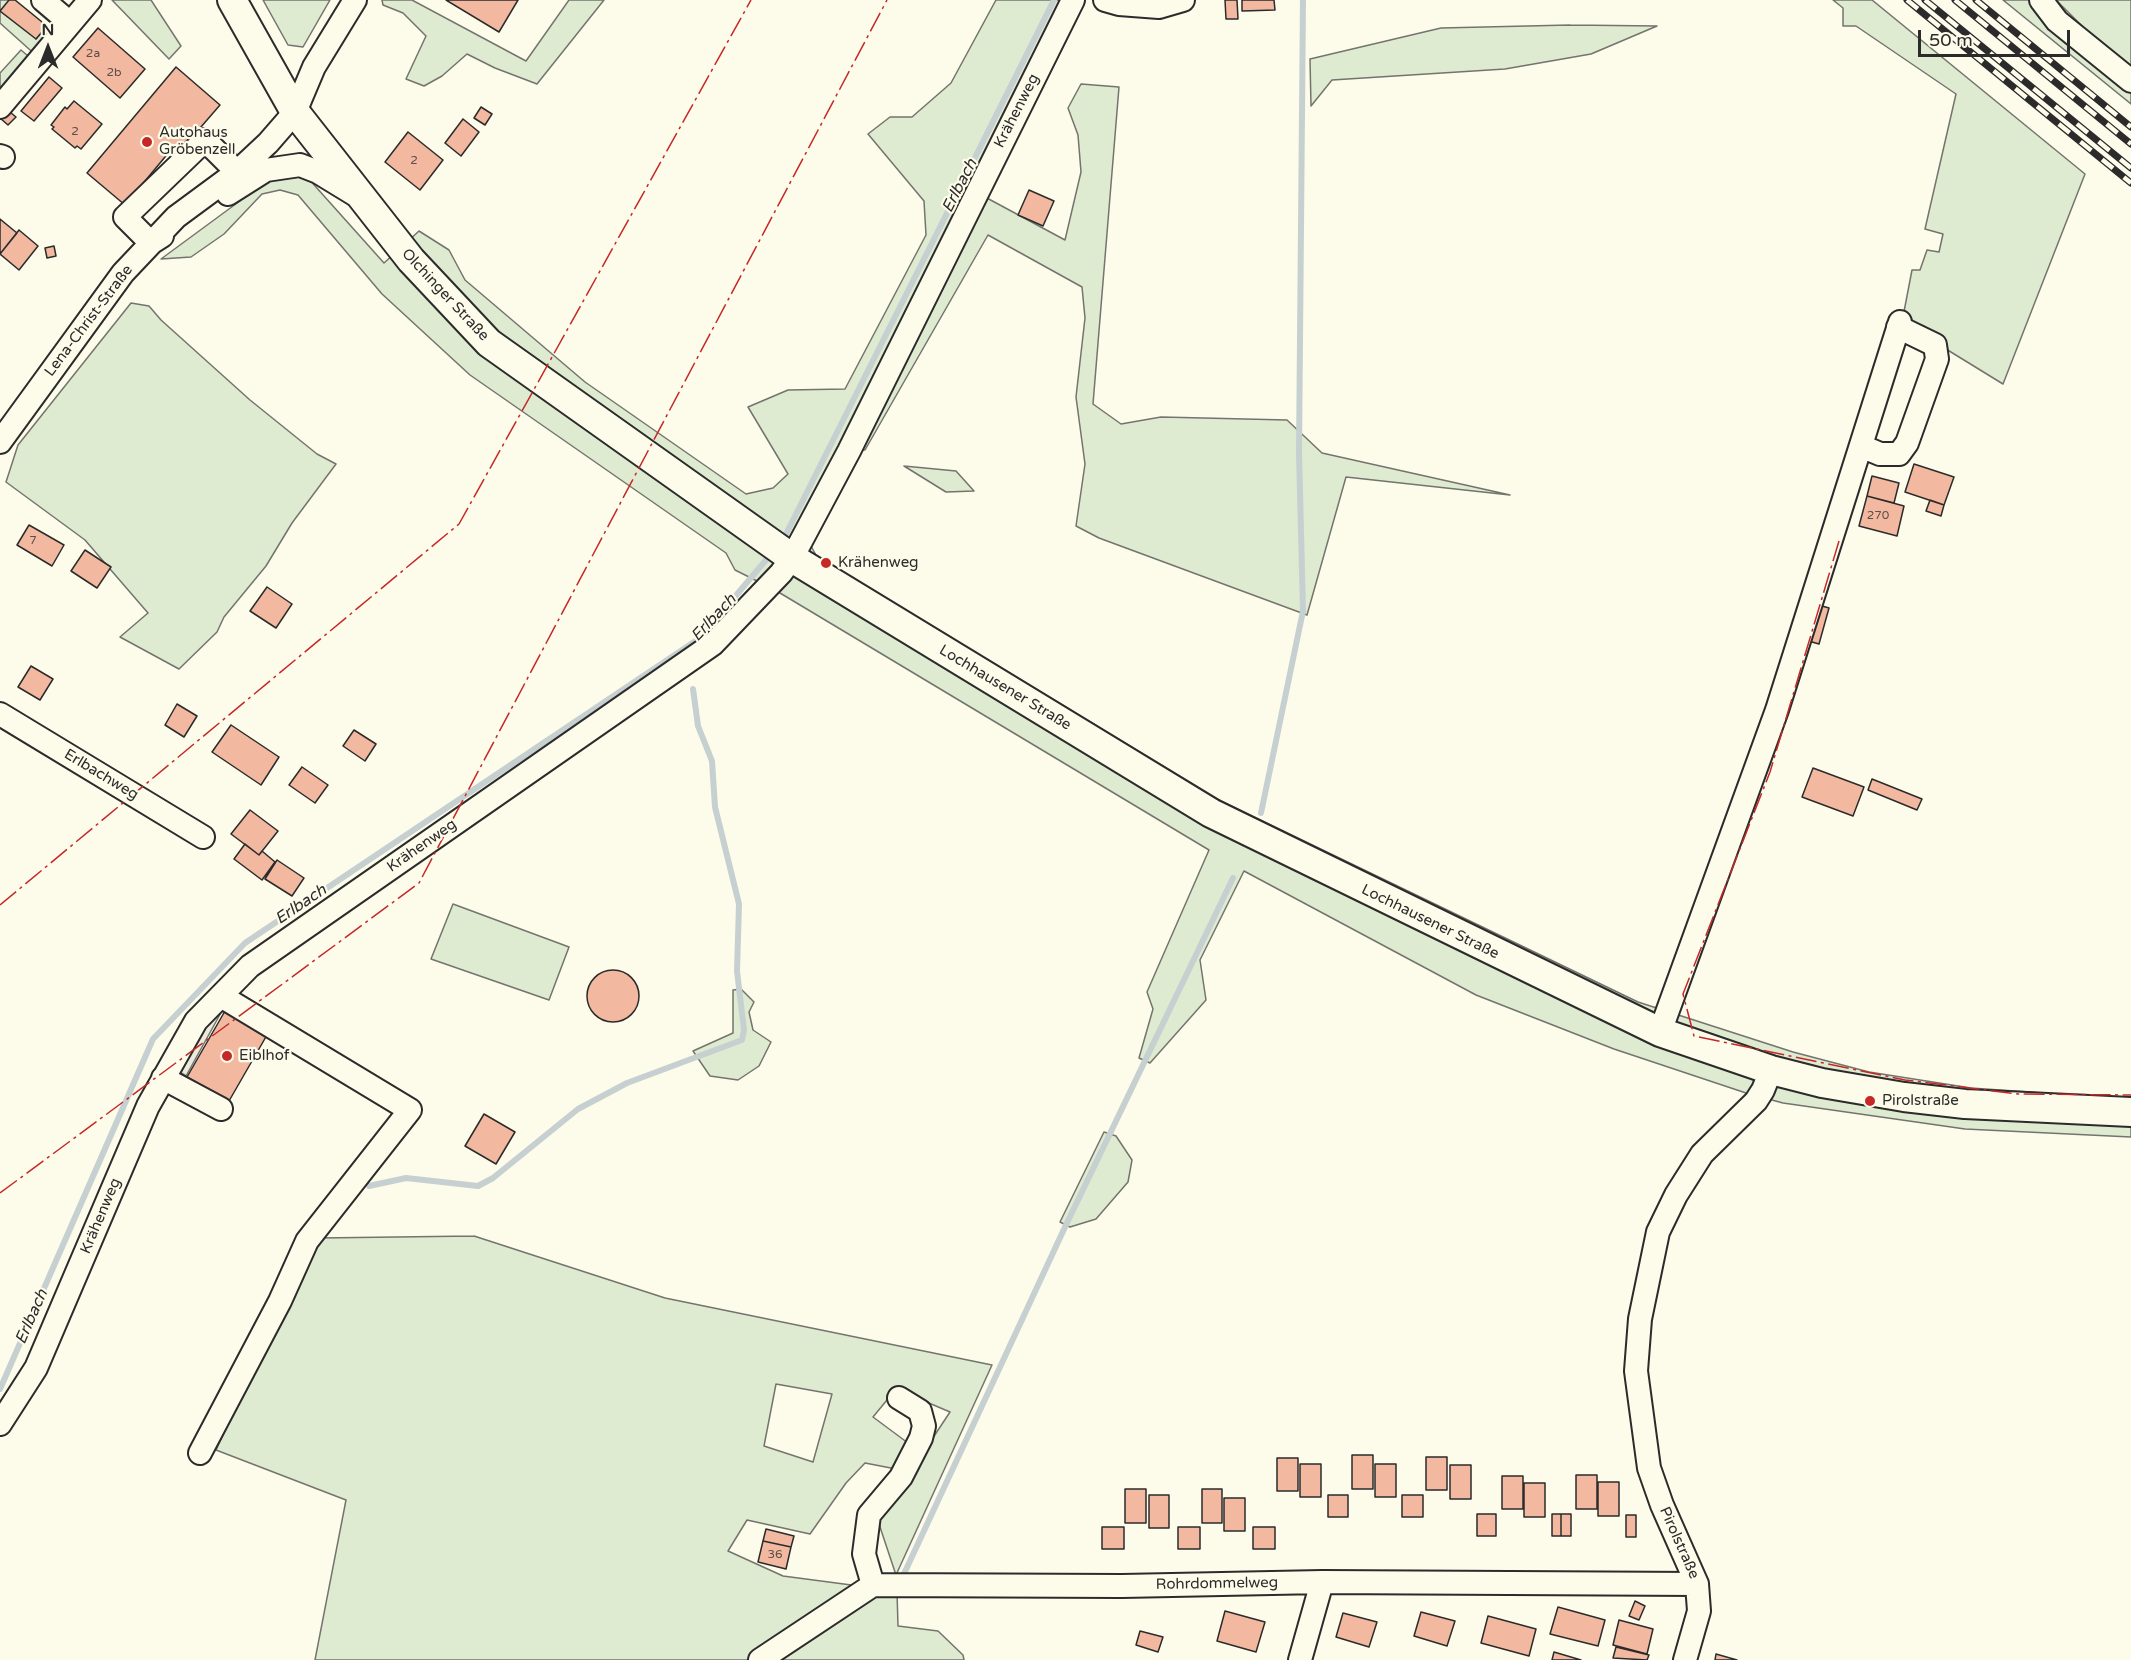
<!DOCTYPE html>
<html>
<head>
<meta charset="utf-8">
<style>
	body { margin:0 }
	#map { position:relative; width:2131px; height:1660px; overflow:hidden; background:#fdfbea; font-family:"Varela Round",sans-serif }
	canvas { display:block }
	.north { position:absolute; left:18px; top:18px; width:60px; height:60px; -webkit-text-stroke:4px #fdfbea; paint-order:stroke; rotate:0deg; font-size:16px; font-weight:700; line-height:24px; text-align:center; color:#2b2b2b }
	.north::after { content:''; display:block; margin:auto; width:21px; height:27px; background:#2b2b2b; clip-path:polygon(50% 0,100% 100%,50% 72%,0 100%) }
	.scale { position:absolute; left:1918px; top:30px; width:152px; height:27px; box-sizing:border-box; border:3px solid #2b2b2b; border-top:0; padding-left:8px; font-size:18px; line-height:21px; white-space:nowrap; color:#2b2b2b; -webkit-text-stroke:4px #fdfbea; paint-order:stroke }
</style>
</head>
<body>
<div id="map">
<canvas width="2131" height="1660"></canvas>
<div class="north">N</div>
<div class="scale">50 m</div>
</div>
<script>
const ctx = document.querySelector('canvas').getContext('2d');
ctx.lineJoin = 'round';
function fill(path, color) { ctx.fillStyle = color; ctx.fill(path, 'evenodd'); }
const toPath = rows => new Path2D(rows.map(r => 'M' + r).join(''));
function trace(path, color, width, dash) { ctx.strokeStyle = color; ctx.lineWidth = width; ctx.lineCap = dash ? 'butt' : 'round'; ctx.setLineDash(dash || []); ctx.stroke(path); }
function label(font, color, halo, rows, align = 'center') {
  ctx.font = font + ' "Varela Round",sans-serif'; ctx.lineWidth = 4.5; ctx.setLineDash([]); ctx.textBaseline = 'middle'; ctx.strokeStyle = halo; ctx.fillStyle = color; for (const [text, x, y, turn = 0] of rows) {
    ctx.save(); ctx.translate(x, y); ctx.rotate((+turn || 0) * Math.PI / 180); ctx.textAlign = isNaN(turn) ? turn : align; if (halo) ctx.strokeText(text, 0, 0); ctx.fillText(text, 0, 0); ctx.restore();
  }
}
const green = toPath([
	[0,0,9,0,36,39,47,26,57,35,39,58,0,23,0,0],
	[112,0,151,0,181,46,169,59,112,0],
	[263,0,330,0,303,47,288,45,263,0],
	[382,0,412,0,526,61,569,0,604,0,537,84,495,68,467,54,442,76,424,86,406,79,426,36,403,13,383,5,382,0],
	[996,0,1066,0,972,190,1065,240,1081,172,1078,135,1068,108,1081,84,1119,87,1093,404,1121,424,1161,417,1287,420,1322,453,1510,495,1346,477,1307,615,1099,538,1076,526,1085,464,1076,397,1085,318,1082,287,988,235,865,450,849,451,795,536,811,546,817,557,1221,801,1638,1002,1793,1052,1869,1072,1971,1088,2131,1099,2131,1137,1965,1129,1783,1103,1746,1093,1614,1049,1476,995,1244,871,1200,960,1206,1000,1150,1063,1139,1058,1153,1009,1147,992,1209,850,775,590,735,570,726,553,470,375,382,294,298,195,280,190,262,194,224,234,191,257,161,259,267,181,279,177,307,177,384,263,419,231,449,250,465,280,585,382,746,494,773,488,788,474,748,407,788,390,845,389,926,235,924,201,868,134,890,117,912,117,951,83,996,0],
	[1833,0,1872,0,2085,174,2003,384,1902,322,1912,270,1920,270,1927,250,1939,252,1943,234,1925,229,1956,94,1856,26,1843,26,1843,8,1833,0],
	[2003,0,2031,0,2131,85,2131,104,2003,0],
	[2056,0,2131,0,2131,67,2092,36,2056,0],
	[1570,25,1657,26,1591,54,1505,69,1332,80,1311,106,1310,59,1441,28,1570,25],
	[21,50,35,62,0,102,0,73,21,50],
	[131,303,149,306,161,320,250,400,317,454,336,464,292,523,266,566,224,617,217,632,179,669,120,637,148,613,85,540,6,482,18,445,131,303],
	[904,466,956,471,974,491,946,492,904,466],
	[453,904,569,947,549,1000,431,959,453,904],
	[741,989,754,1002,749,1012,753,1030,771,1042,759,1066,738,1080,710,1076,693,1051,733,1033,733,990,741,989],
	[1104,1132,1116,1136,1132,1160,1128,1182,1096,1219,1070,1227,1060,1222,1104,1132],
	[474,1236,665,1298,992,1365,896,1575,878,1521,950,1412,896,1389,873,1417,908,1443,896,1469,865,1463,846,1483,810,1534,747,1520,728,1551,783,1576,859,1586,747,1660,315,1660,346,1500,216,1450,283,1302,319,1238,474,1236],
	[776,1384,832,1394,813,1462,764,1446,776,1384],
	[879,1591,897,1592,898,1626,938,1631,963,1655,964,1660,771,1660,879,1591]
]);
fill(green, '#deebd1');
trace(green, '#74746e', 1.5);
const parking = toPath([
	[223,1009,186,1076,172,1067,198,1022,223,1009]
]);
fill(parking, '#eceadb');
trace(parking, '#74746e', 1.5);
trace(toPath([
	[786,534,1054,0],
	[1261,813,1303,611,1299,453,1303,0],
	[369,1186,406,1178,478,1186,493,1178,578,1109,627,1083,742,1040,744,1030,737,971,739,904,715,807,712,761,698,726,693,689],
	[0,1389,153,1039,245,943,700,638,766,560],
	[903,1576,1065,1227,1233,878]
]), '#c7d0d0', 6);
const building = toPath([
	[9,0,15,0,47,26,36,39,0,11,9,0],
	[446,0,518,0,499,32,446,0],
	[1225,0,1237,0,1238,19,1226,19,1225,0],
	[1242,0,1274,0,1275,10,1242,11,1242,0],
	[98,28,145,69,120,98,73,57,98,28],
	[176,67,220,105,181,150,175,145,125,205,87,173,176,67],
	[49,77,62,88,34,121,21,111,49,77],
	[74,101,102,124,81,149,77,146,75,148,52,129,54,127,51,125,65,107,67,109,74,101],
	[481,107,492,114,485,125,474,118,481,107],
	[5,108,16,117,8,125,0,118,5,108],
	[463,119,479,132,461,156,445,143,463,119],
	[408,132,443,160,420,190,385,162,408,132],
	[1029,190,1054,201,1043,226,1018,215,1029,190],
	[0,219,17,233,0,254,0,219],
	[19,230,38,246,19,270,0,254,19,230],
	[54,246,56,256,47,258,45,248,54,246],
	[1914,464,1954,477,1944,505,1905,492,1914,464],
	[1872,476,1899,483,1894,503,1867,496,1872,476],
	[1867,496,1904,506,1897,536,1859,526,1867,496],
	[1930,500,1944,505,1941,516,1926,511,1930,500],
	[29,525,64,545,52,566,17,545,29,525],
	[85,550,111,567,97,588,71,571,85,550],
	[267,587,292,604,276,628,250,611,267,587],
	[1815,604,1829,608,1819,644,1805,640,1815,604],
	[31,666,53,679,40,700,18,687,31,666],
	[177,704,197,716,184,737,165,725,177,704],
	[231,725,279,757,261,785,212,752,231,725],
	[354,730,376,744,365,761,343,746,354,730],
	[302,767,328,785,315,803,289,785,302,767],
	[1813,768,1864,787,1853,816,1802,797,1813,768],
	[1872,779,1922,799,1917,810,1868,790,1872,779],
	[250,810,278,831,259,855,231,834,250,810],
	[245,844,259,855,262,851,275,862,262,880,234,859,245,844],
	[277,860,304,878,292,896,265,879,277,860],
	'587 996a26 26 0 1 1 52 0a26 26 0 1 1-52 0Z',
	[225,1011,267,1035,229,1101,187,1077,225,1011],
	[484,1114,515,1132,496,1164,465,1146,484,1114],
	[1352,1455,1373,1455,1373,1489,1352,1489,1352,1455],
	[1426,1457,1447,1457,1447,1490,1426,1490,1426,1457],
	[1277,1458,1298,1458,1298,1491,1277,1491,1277,1458],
	[1300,1464,1321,1464,1321,1497,1300,1497,1300,1464],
	[1375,1464,1396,1464,1396,1497,1375,1497,1375,1464],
	[1450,1465,1471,1465,1471,1499,1450,1499,1450,1465],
	[1576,1475,1597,1475,1597,1509,1576,1509,1576,1475],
	[1502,1476,1523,1476,1523,1509,1502,1509,1502,1476],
	[1598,1482,1619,1482,1619,1516,1598,1516,1598,1482],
	[1524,1483,1545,1483,1545,1517,1524,1517,1524,1483],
	[1125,1489,1146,1489,1146,1523,1125,1523,1125,1489],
	[1202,1489,1222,1489,1222,1523,1202,1523,1202,1489],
	[1149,1495,1169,1495,1169,1528,1149,1528,1149,1495],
	[1328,1495,1348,1495,1348,1517,1328,1517,1328,1495],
	[1402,1495,1423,1495,1423,1517,1402,1517,1402,1495],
	[1224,1498,1245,1498,1245,1531,1224,1531,1224,1498],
	[1477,1514,1496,1514,1496,1536,1477,1536,1477,1514],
	[1552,1514,1561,1514,1561,1536,1552,1536,1552,1514],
	[1561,1514,1571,1514,1571,1536,1561,1536,1561,1514],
	[1626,1515,1636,1515,1636,1537,1626,1537,1626,1515],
	[1102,1527,1124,1527,1124,1549,1102,1549,1102,1527],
	[1178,1527,1200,1527,1200,1549,1178,1549,1178,1527],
	[1253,1527,1275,1527,1275,1549,1253,1549,1253,1527],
	[766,1529,794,1536,791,1547,763,1541,766,1529],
	[763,1541,791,1547,786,1569,758,1562,763,1541],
	[1635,1601,1645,1606,1639,1620,1629,1616,1635,1601],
	[1558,1607,1605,1620,1598,1646,1550,1634,1558,1607],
	[1225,1611,1265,1622,1256,1652,1217,1641,1225,1611],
	[1421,1612,1455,1621,1447,1646,1414,1636,1421,1612],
	[1343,1613,1377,1622,1369,1647,1336,1637,1343,1613],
	[1488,1616,1536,1629,1529,1656,1481,1643,1488,1616],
	[1619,1620,1653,1629,1647,1654,1613,1645,1619,1620],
	[1140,1631,1163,1637,1158,1652,1136,1645,1140,1631],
	[1616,1647,1649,1655,1647,1660,1613,1658,1616,1647],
	[1554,1652,1581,1660,1552,1660,1554,1652],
	[1716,1654,1737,1660,1715,1660,1716,1654]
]);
fill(building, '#f2b8a0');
trace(building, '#2b2b2b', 1.5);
const minor = toPath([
	[43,0,70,23],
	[1105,0,1119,4,1159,7,1183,0],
	[2041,0,2057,21,2131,81],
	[0,107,90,0],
	[0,156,3,157],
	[228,194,266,170,300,165,318,172,354,194],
	[162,236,151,243,125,217,205,140,237,172],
	[0,442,123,273,176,217,237,172,268,143,295,112,314,67,355,0],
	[1861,446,1880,454,1899,454,1907,443,1937,359,1935,345,1898,327],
	[0,714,203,837],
	[1660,1032,1777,710,1900,322],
	[163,1078,221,1109],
	[0,1424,36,1368,148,1106,196,1021,250,966,713,644,781,573,792,558,849,451,1073,0],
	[200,1453,280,1301,307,1241,410,1110,221,996],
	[873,1585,864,1554,869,1515,901,1477,921,1438,924,1426,920,1411,899,1398],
	[760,1660,873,1585,1122,1586,1322,1582,1697,1584],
	[1300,1660,1322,1582],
	[1685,1660,1699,1611,1697,1584,1662,1505,1649,1468,1636,1371,1640,1319,1658,1232,1676,1195,1702,1154,1756,1101,1763,1090,1771,1070]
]);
const major = toPath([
	[232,0,295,112,411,260,489,343,792,558,1211,813,1660,1032,1771,1070,1822,1083,1904,1097,1965,1104,2131,1112]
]);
trace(minor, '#2b2b2b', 26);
trace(major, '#2b2b2b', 32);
trace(minor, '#fdfbea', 22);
trace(major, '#fdfbea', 28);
const rail = toPath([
	[1907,0,2131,183],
	[1925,0,2131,168],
	[1955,0,2131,144],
	[1976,0,2131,127]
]);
trace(rail, '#2b2b2b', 7);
trace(rail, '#fdfbea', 4.5, [14]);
trace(toPath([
	[1839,541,1770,772,1683,994,1694,1036,1905,1080,2018,1094,2131,1095],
	[0,905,459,524,751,0],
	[0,1193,419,883,887,0]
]), '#c62828', 1.5, [21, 4.5, 3, 4.5]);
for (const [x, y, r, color] of [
	[147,142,6,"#c62828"],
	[826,563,6,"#c62828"],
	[227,1056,6,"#c62828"],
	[1870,1101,6,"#c62828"]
]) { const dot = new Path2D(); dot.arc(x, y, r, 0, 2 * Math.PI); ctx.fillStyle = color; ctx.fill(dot); trace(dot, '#fdfbea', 2); }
label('12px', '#5d4e48', null, [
	["2a",93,54],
	["2b",114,73],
	["2",75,132],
	["2",414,161],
	["270",1878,516],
	["7",33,541],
	["36",775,1555]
]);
label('15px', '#2b2b2b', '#fdfbea', [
	["Krähenweg",1017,111,-63],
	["Olchinger Straße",445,295,47],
	["Lena-Christ-Straße",89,321,-53],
	["Lochhausener Straße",1005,688,31],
	["Erlbachweg",101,775,31],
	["Krähenweg",422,846,-35],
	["Lochhausener Straße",1430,922,26],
	["Krähenweg",101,1216,-67],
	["Pirolstraße",1679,1543,66],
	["Rohrdommelweg",1217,1584,-1]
]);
label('15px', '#2b2b2b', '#fdfbea', [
	["Autohaus",159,133],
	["Gröbenzell",159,150],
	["Krähenweg",838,563],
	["Eiblhof",239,1056],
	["Pirolstraße",1882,1101]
], 'left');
label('italic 16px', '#2b2b2b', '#fdfbea', [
	["Erlbach",960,186,-63],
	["Erlbach",714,618,-47],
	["Erlbach",301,905,-34],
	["Erlbach",32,1317,-66]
]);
</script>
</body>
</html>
